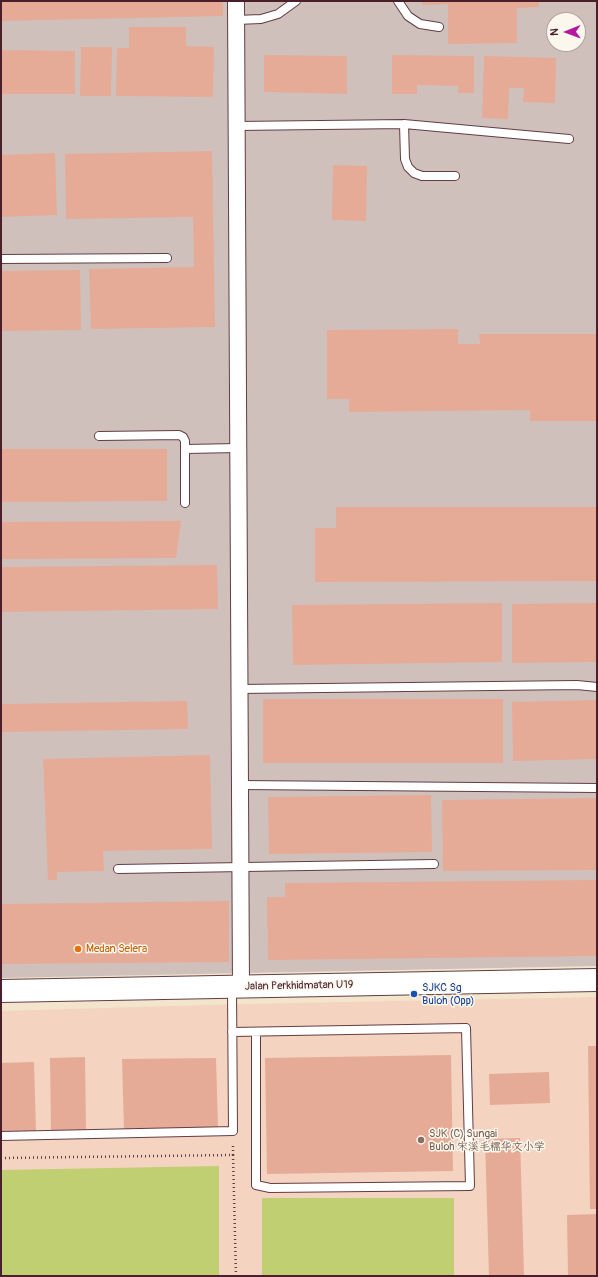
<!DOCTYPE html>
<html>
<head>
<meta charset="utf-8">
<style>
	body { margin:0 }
	#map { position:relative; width:598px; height:1277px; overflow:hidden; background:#f3e5cc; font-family:Pangolin,sans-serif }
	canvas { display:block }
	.frame { position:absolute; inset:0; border:2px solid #4a1f2b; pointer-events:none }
	.north { position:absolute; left:546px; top:12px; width:40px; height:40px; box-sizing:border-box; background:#fbf7ec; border:1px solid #b4a19f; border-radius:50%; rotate:269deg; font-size:11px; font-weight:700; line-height:16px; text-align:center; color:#4a1f2b }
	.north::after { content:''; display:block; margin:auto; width:14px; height:18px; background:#b5179e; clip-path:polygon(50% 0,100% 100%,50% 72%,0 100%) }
</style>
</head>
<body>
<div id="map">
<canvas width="598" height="1277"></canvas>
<div class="frame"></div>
<div class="north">N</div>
</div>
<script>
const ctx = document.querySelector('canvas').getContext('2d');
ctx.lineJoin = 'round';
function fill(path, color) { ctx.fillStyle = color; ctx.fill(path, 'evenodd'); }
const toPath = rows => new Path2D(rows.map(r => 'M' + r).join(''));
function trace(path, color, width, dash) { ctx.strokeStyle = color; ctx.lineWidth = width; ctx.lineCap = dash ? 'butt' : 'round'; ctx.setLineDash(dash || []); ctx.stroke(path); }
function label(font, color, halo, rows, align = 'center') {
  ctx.font = font + ' Pangolin,"LXGW WenKai TC",sans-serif'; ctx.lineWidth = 3; ctx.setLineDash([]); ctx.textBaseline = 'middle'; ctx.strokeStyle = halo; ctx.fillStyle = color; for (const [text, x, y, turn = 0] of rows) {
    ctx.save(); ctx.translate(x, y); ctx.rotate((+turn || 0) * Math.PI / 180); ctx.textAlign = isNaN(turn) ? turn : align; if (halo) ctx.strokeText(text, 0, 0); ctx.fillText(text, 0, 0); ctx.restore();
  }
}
fill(toPath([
	[597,997,597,1276,1,1276,1,1011,242,1004]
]), '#f4d3c0');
fill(toPath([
	[1,1,597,1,597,966,1,978],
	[554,20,578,20,578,44,554,44]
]), '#d0c0bc');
fill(toPath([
	[219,1166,219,1276,1,1276,1,1170],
	[262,1198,454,1198,454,1276,262,1276]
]), '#bfcf71');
fill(toPath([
	[1,1,223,1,223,16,1,21],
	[422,1,539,1,539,7,517,8,517,43,448,44,448,4,422,5],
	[129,27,186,27,186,46,214,47,213,97,116,96,117,48,129,48],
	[81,47,112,47,111,96,80,96],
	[1,50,75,51,75,94,1,94],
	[264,55,347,56,347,94,264,92],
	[392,55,474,56,474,93,458,93,458,86,417,85,417,94,392,94],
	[484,56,556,58,555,103,523,102,524,88,509,88,508,119,482,118],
	[212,151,215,327,91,329,89,269,194,267,193,217,66,219,65,154],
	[55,153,57,215,1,217,1,155],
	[333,165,367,166,366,221,332,220],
	[80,270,81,330,1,331,1,271],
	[458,329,458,344,480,344,479,334,597,334,597,421,530,421,530,410,349,412,349,399,327,399,327,330],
	[1,449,167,449,167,501,1,502],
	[336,507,597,507,597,581,315,582,315,528,336,528],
	[181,521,176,558,1,559,1,522],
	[217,565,218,609,1,612,1,567],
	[502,603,502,662,293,665,292,605],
	[597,603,597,662,512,663,512,604],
	[263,699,503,699,503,763,263,763],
	[597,700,597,759,513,761,512,702],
	[187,701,188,729,1,732,1,704],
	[210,755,212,849,103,851,104,871,57,872,57,880,48,880,43,759],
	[431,795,432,852,269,854,268,797],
	[597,798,597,870,443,871,442,800],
	[597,880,597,956,268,960,267,897,285,897,285,883],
	[229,901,229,962,1,964,1,904],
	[588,1046,597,1046,597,1209,590,1209],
	[451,1055,453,1171,267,1174,265,1058],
	[85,1057,86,1130,51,1131,50,1058],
	[216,1058,218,1128,124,1130,122,1059],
	[34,1062,36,1132,1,1133,1,1063],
	[549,1072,550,1103,490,1105,489,1074],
	[520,1138,524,1276,489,1276,485,1139],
	[597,1214,597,1276,568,1276,567,1215]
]), '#e5ab96');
const lane = toPath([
	[398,1,408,16,420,24,439,27],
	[236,20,261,19,278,14,296,1],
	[404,124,569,139],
	[237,126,404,124,405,159,408,167,414,173,422,176,455,176],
	[1,259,167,258],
	[99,436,179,435,183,437,185,441,185,449],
	[185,503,185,449,238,448],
	[239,689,577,685,597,687],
	[240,785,597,788],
	[118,869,434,864],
	[232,1032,466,1028,470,1186,270,1188,256,1185,256,1032],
	[1,1136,233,1131,232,988]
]);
const street = toPath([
	[236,1,241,987]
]);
const secondary = toPath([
	[1,991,597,980]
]);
trace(lane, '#633d43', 10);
trace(street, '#633d43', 18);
trace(secondary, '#633d43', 24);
trace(toPath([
	[233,1155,233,1144],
	[1,1158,233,1155,236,1276]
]), '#633d43', 2.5, [1, 3]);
trace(lane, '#fff', 8);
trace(street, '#fff', 16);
trace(secondary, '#fff', 22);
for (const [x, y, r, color] of [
	[78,949,4,"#e8710a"],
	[414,994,4,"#1a4fb4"],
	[421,1140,4,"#8d6e63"]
]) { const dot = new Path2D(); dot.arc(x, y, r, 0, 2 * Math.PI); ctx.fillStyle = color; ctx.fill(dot); trace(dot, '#fbf7ec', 1.5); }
label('11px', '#c56008', '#fbf7ec', [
	["Medan Selera",86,949]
], 'left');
label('11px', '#4a1f2b', '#fbf7ec', [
	["Jalan Perkhidmatan U19",299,986,-1]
]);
label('11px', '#164399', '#fbf7ec', [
	["SJKC Sg",422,988],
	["Buloh (Opp)",422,1001]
], 'left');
label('11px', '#785e54', '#fbf7ec', [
	["SJK (C) Sungai",429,1134],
	["Buloh 宋溪毛糯华文小学",429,1147]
], 'left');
</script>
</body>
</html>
